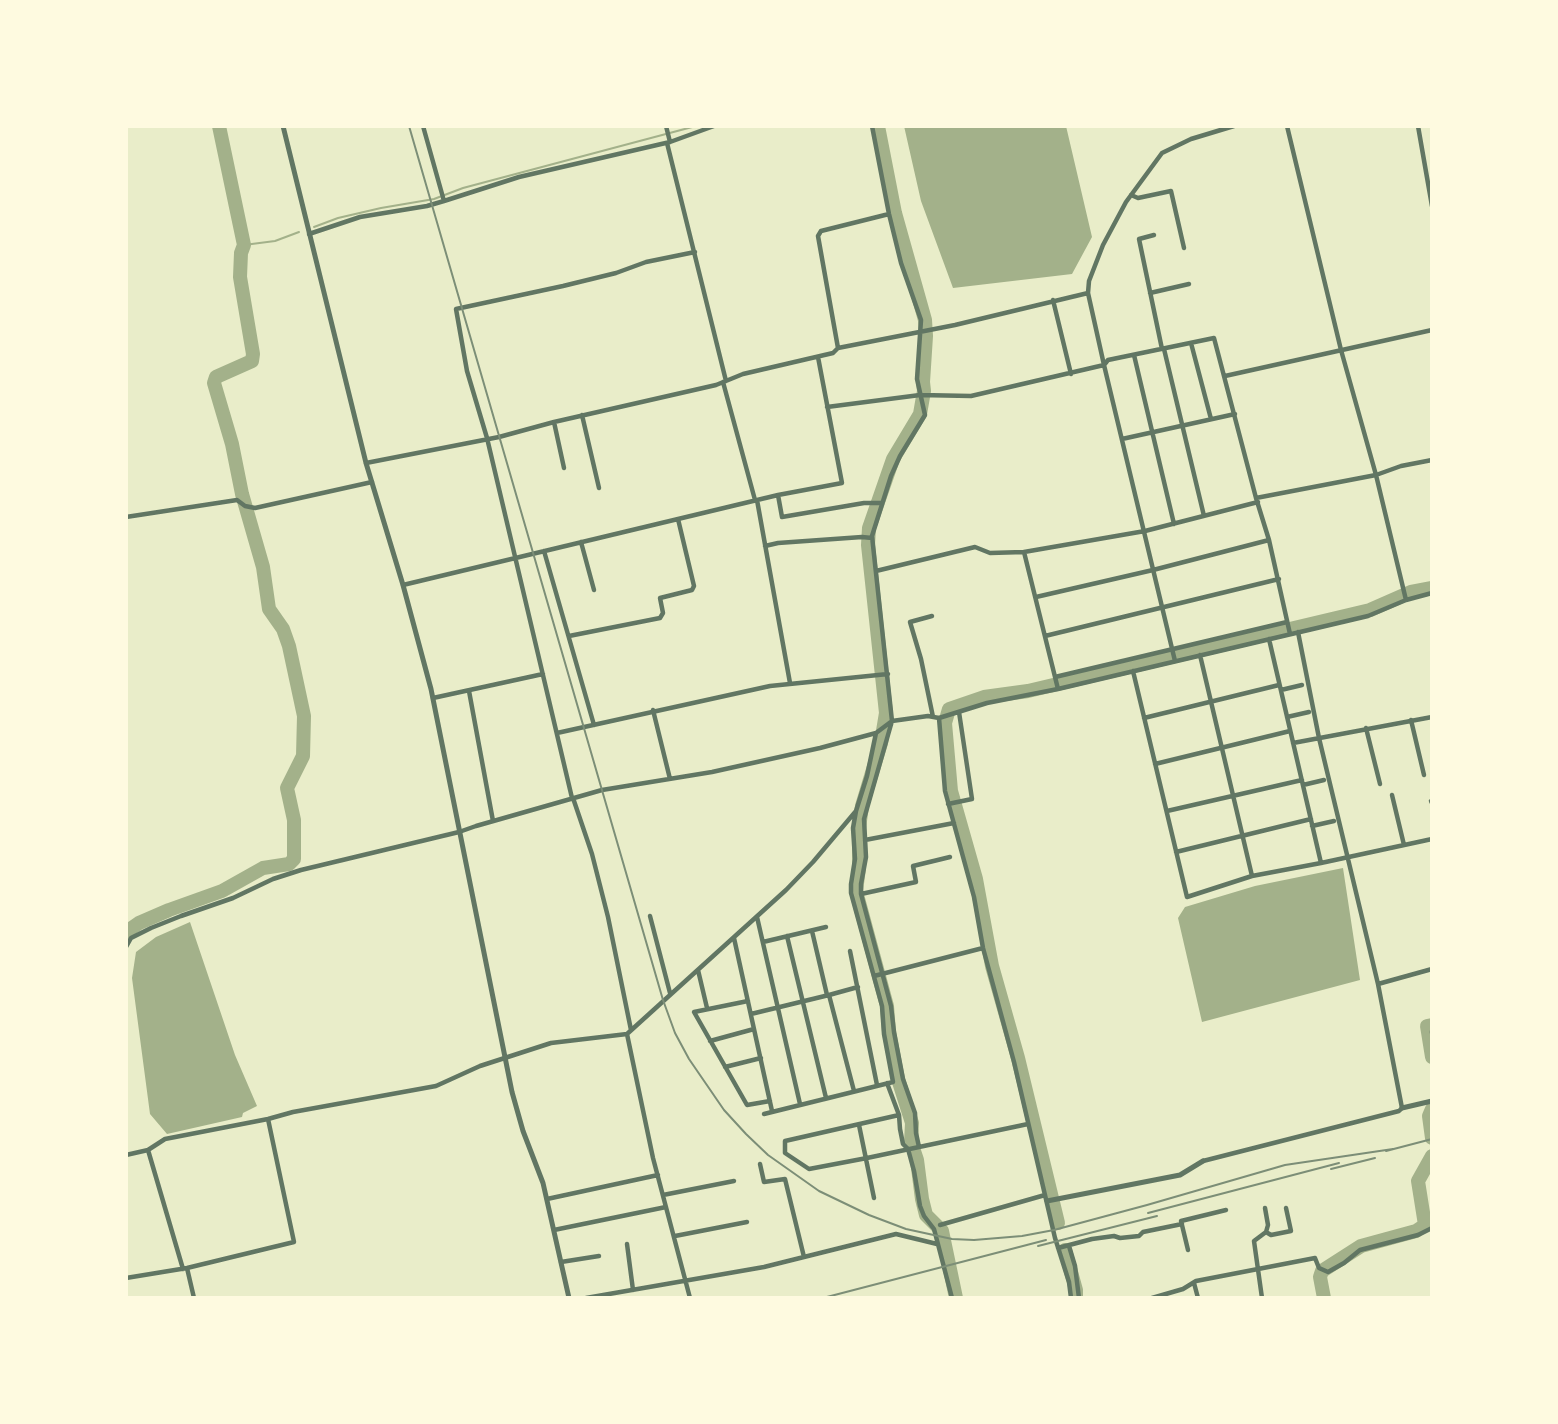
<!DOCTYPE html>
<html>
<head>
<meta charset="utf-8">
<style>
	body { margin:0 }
	#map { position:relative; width:1558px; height:1424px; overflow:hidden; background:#e9edc9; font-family:"Golos Text",sans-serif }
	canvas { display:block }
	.frame { position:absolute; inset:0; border:128px solid #fefae0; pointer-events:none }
</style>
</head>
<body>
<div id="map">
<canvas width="1558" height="1424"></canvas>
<div class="frame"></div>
</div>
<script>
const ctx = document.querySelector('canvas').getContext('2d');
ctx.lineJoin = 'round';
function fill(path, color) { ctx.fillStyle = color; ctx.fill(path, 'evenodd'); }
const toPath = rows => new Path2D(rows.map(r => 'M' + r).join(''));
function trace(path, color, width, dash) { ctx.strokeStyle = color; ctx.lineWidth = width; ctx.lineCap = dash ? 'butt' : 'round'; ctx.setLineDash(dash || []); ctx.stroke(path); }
fill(toPath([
	[904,126,1066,126,1092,237,1072,274,953,288,921,201],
	[1343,868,1360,980,1202,1022,1178,918,1185,907,1255,886],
	[190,922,235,1055,257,1106,243,1113,242,1117,167,1134,150,1114,132,978,136,952,156,937]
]), '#a3b18a');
trace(toPath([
	[314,227,338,218,381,208,434,199,463,188,696,126],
	[244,245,275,241,299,232]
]), '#a3b18a', 2);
trace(toPath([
	[878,126,895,213,925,320,926,336,923,382,924,391,920,414,893,459,869,528,868,545,886,713,881,743,862,806,859,828,859,868,856,891,887,1006,889,1032,898,1079,912,1123,911,1142,917,1160,922,1199,926,1215,942,1231,956,1298],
	[126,932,139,923,169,910,222,891,263,868,289,864,294,859,294,820,287,788,303,756,304,716,289,646,283,629,269,609,263,567,242,494,232,444,214,383,216,377,252,361,253,354,240,277,241,253,244,245,219,126],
	[1432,1025,1427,1026,1432,1057],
	[1432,1109,1429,1116,1432,1138],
	[1058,1223,1018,1058,992,966,976,879,951,791,945,723,949,709,984,697,1028,691,1370,610,1411,592,1432,588],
	[1065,1250,1076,1290,1076,1298],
	[1324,1298,1320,1277,1322,1271,1361,1246,1416,1231,1425,1225,1418,1181,1432,1156]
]), '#a3b18a', 14);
trace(toPath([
	[423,126,444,201,519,177,670,142,714,126],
	[666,126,670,142],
	[872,126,889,214,901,263,921,320,917,379,925,415,900,456,891,476,872,536,892,721,864,819,866,857,861,884,861,894,891,1006,894,1032,903,1079,915,1113,916,1133,919,1147],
	[1287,126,1341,350,1376,475,1406,600],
	[1418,126,1432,206],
	[667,143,726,381],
	[1131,195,1138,198,1171,191,1184,248],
	[309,234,360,217,427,206,444,201],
	[1154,235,1139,239,1162,349],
	[1150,293,1189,284],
	[1053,300,1071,374],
	[1191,343,1211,419],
	[838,348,818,236,821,231,889,214],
	[1164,349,1204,516],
	[1134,355,1174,524],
	[1225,376,1432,330],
	[723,382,755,500],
	[827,407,920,395,971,396,1104,365,1088,293,1089,281,1103,245,1126,202,1162,153,1191,139,1234,126],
	[582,415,599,488],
	[554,422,564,468],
	[1122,439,1235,414],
	[366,463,499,437,554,422,716,385,743,374,833,353,838,348,955,325,1088,293],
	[778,495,782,517,864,503,882,503],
	[1256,498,1376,475,1401,466,1432,460],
	[757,500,790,683],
	[126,517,237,500,245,506,255,508,372,482],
	[581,542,594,590],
	[765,546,778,543,862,537,872,538],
	[544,551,594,725],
	[1024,552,1058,689],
	[876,571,975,547,990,553,1024,552,1145,531,1258,502],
	[403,585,778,495,842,483,818,357],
	[1036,597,1153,570,1269,540],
	[932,616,910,622,921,659,933,717],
	[569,636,660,618,663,613,660,598,692,590,694,586,678,519],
	[1045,636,1279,579],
	[1269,639,1321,863],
	[1200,655,1252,876],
	[1175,661,1104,365,1108,360,1214,338,1256,498,1269,540,1290,634],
	[1133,671,1187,897,1252,876,1321,863,1432,839],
	[1055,677,1287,622],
	[1281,690,1302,685],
	[469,691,493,821],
	[433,698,543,674],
	[653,710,670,779],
	[1287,717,1309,712],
	[939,718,945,791,974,897,983,948,1014,1062,1055,1238,1069,1282,1071,1298],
	[1144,718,1279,685],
	[1411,720,1424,775],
	[1366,728,1380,784],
	[557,733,770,686,888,674],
	[1293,743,1432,717],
	[1155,764,1290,731],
	[1303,785,1324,780],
	[1392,795,1404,845],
	[572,798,487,438,467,371,456,309,563,286,616,273,646,262,695,252],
	[573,798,592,854,608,917,631,1030],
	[1431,801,1432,803],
	[948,804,972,799,959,712],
	[1167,811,1302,780],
	[1312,826,1334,821],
	[865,840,954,823],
	[1176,852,1311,819],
	[861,894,916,882,913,866,950,857],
	[650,916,670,993],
	[757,917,800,1104],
	[812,931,827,995],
	[787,936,826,1098],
	[734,938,772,1111],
	[763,942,826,927],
	[126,947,131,938,151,928,181,916,233,898,273,879,301,870,459,832,476,826,602,790,712,772,820,748,876,733,892,721,928,716,939,718,987,703,1058,689,1368,616,1406,600,1432,593],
	[850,951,877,1085],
	[698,970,707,1008],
	[874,976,983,948],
	[1378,984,1432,969],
	[829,995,858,987],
	[748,1001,694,1012,747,1105,770,1101],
	[751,1014,829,995,854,1091],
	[1432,1031,1432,1033],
	[627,1034,653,1158,690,1298],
	[710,1041,754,1029],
	[725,1067,761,1058],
	[887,1083,899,1115,900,1129,903,1144,908,1149,914,1171,920,1206,924,1216,934,1229,952,1298],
	[764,1114,893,1082,884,1034,882,1006,851,893,851,884,855,859,853,828,856,811,867,776,876,733],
	[899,1115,785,1141,785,1153,809,1169,867,1158,1028,1124],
	[859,1125,874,1198],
	[148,1150,183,1269],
	[126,1155,148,1150,165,1139,268,1119,293,1112,436,1086,480,1066,551,1043,627,1034,786,890,813,862,856,811],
	[1203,1161,1399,1111,1402,1108,1378,984,1319,738,1298,632],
	[760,1164,764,1182,785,1179,804,1257],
	[663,1195,734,1181],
	[547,1199,658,1175],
	[940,1225,1045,1195],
	[554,1230,666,1207],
	[1266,1232,1271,1235,1291,1231,1286,1208],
	[675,1236,747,1222],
	[627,1244,633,1290],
	[1069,1246,1075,1266,1079,1298],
	[1058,1248,1092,1239,1114,1236,1120,1238,1139,1236,1143,1232,1182,1224],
	[1188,1250,1181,1221,1226,1210],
	[561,1262,599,1256],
	[187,1268,194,1298],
	[126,1278,187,1268,294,1242,268,1119],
	[1194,1283,1198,1298],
	[586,1298,764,1267,896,1234,937,1244],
	[1152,1298,1183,1289,1196,1281,1315,1258,1319,1268,1328,1272,1344,1263,1360,1250,1418,1235,1432,1228],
	[1262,1298,1254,1241,1266,1232,1268,1225,1265,1208]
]), '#617663', 4.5);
trace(toPath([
	[283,126,366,463,403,585,431,689,512,1092,523,1131,543,1183,569,1298],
	[1402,1108,1432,1101],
	[1047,1201,1180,1175,1203,1161]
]), '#617663', 5);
trace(toPath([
	[409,126,663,1000,675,1033,689,1059,724,1110,746,1134,768,1155,819,1191,869,1215,906,1229,952,1239,974,1240,1022,1236,1054,1230,1147,1205,1285,1165,1393,1149],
	[1386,1151,1432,1139],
	[1331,1169,1375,1158],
	[1148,1213,1339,1163],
	[1038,1246,1157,1216],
	[823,1298,1046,1240]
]), '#7c8e77', 2);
</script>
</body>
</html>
